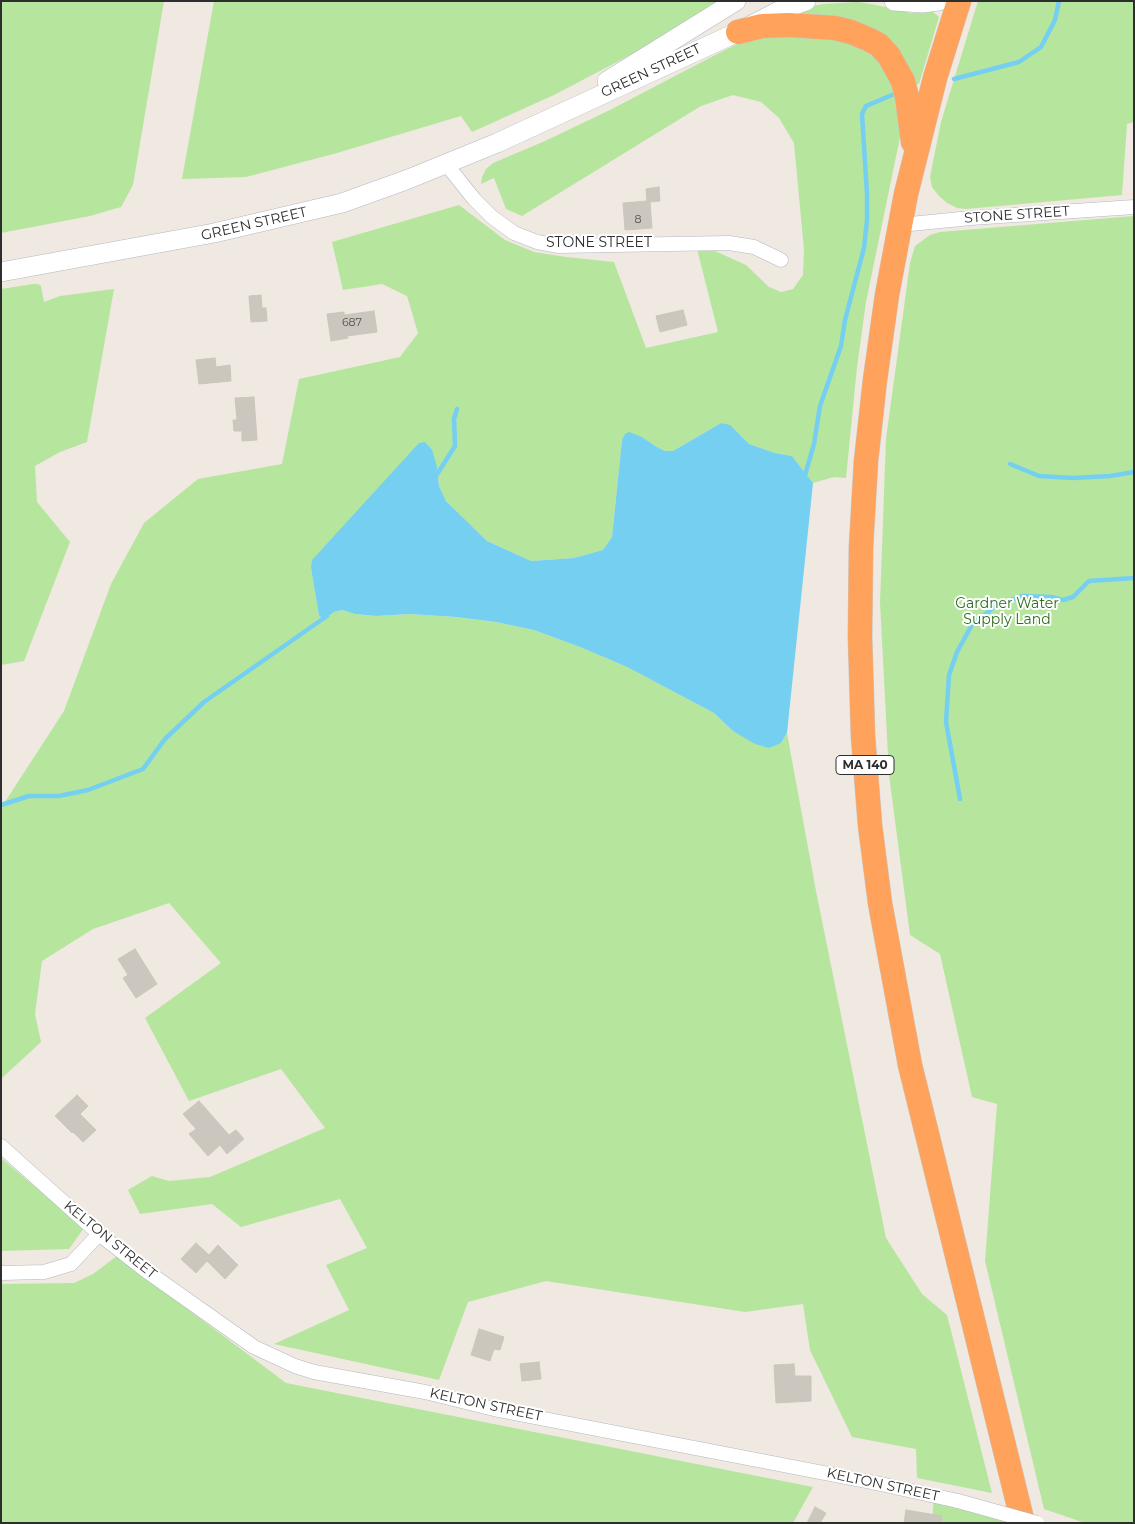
<!DOCTYPE html>
<html>
<head>
<meta charset="utf-8">
<style>
	body { margin:0 }
	#map { position:relative; width:1135px; height:1524px; overflow:hidden; background:#efe9e1; font-family:Montserrat,sans-serif }
	canvas { display:block }
	.frame { position:absolute; inset:0; border:2px solid #2e2e2e; pointer-events:none }
</style>
</head>
<body>
<div id="map">
<canvas width="1135" height="1524"></canvas>
<div class="frame"></div>
</div>
<script>
const ctx = document.querySelector('canvas').getContext('2d');
ctx.lineJoin = 'round';
function fill(path, color) { ctx.fillStyle = color; ctx.fill(path, 'evenodd'); }
const toPath = rows => new Path2D(rows.map(r => 'M' + r).join(''));
function trace(path, color, width, dash) { ctx.strokeStyle = color; ctx.lineWidth = width; ctx.lineCap = dash ? 'butt' : 'round'; ctx.setLineDash(dash || []); ctx.stroke(path); }
function label(font, color, halo, rows, align = 'center') {
  ctx.font = font + ' Montserrat,sans-serif'; ctx.lineWidth = 4; ctx.setLineDash([]); ctx.textBaseline = 'middle'; ctx.strokeStyle = halo; ctx.fillStyle = color; for (const [text, x, y, turn = 0] of rows) {
    ctx.save(); ctx.translate(x, y); ctx.rotate((+turn || 0) * Math.PI / 180); ctx.textAlign = isNaN(turn) ? turn : align; if (halo) ctx.strokeText(text, 0, 0); ctx.fillText(text, 0, 0); ctx.restore();
  }
}
fill(toPath([
	[1,1,164,1,133,185,121,207,90,216,1,233],
	[214,1,723,1,634,53,556,94,472,132,461,116,337,153,246,177,182,179],
	[978,1,1134,1,1134,122,1127,124,1122,195,966,209,957,208,947,203,938,195,932,187,930,177,941,122],
	[858,2,876,5,911,13,933,12,939,17,919,84,913,84,908,70,796,17,795,11,804,7,824,4],
	[766,36,831,38,851,43,875,57,891,73,904,118,866,302,857,367,846,478,834,477,813,483,792,456,775,453,749,444,730,426,721,423,673,451,665,451,657,447,642,437,622,440,612,537,603,550,575,558,531,561,487,541,446,501,439,486,437,467,311,568,319,616,325,619,334,612,342,610,355,614,376,616,409,614,456,617,496,622,534,630,580,647,627,667,714,713,733,731,781,743,787,733,816,891,886,1238,922,1294,947,1315,992,1493,917,1478,916,1449,852,1437,810,1350,803,1304,745,1312,546,1281,468,1302,439,1380,274,1344,349,1310,326,1265,367,1248,340,1199,241,1227,212,1204,140,1214,128,1190,152,1176,169,1181,210,1177,325,1128,281,1069,189,1101,145,1018,221,963,169,903,93,929,42,961,35,1014,41,1042,1,1079,1,808,64,711,111,584,144,523,198,479,282,464,299,379,400,357,418,333,407,296,382,284,343,290,332,242,459,205,505,240,534,252,566,257,614,262,646,348,718,332,697,249,715,251,746,265,769,287,781,292,793,289,803,275,804,250,794,143,779,118,761,102,733,95,701,106,522,216,506,209,494,178,481,184,482,177,486,169,493,163,545,141,610,110,721,52,735,45],
	[1134,216,1134,1523,1085,1523,1044,1509,985,1261,997,1104,972,1097,940,954,910,935,889,775,880,602,886,439,910,263,915,246,930,235,940,232],
	[33,284,38,284,41,286,44,302,60,296,114,289,87,442,60,452,35,466,37,502,70,542,24,661,1,665,1,289],
	[1,1158,84,1228,69,1249,1,1251],
	[117,1256,286,1383,813,1487,793,1523,1,1523,1,1284,74,1283,93,1274],
	[934,1495,1002,1513,1004,1523,932,1523]
]), '#b6e59e');
fill(toPath([
	[721,423,730,425,749,444,775,453,792,456,813,483,787,733,781,743,769,748,755,744,733,731,714,713,627,667,580,647,534,630,496,622,456,617,409,614,376,616,355,614,342,610,334,612,325,619,319,616,311,568,312,560,419,443,425,442,432,450,437,467,439,486,446,501,487,541,531,561,574,558,603,550,612,537,622,440,625,434,629,432,642,437,657,447,665,451,673,451]
]), '#75cff0');
trace(toPath([
	[954,79,1019,62,1041,47,1055,20,1059,1],
	[1010,464,1039,476,1073,478,1110,476,1134,472],
	[805,475,814,444,820,406,841,346,845,320,864,248,867,220,867,194,862,114,866,106,892,95],
	[436,476,455,446,454,419,457,409],
	[960,799,946,722,949,675,957,652,973,623,999,604,1023,596,1051,597,1063,600,1073,597,1089,581,1134,578],
	[1,805,29,796,59,796,88,790,143,769,165,739,204,702,327,616]
]), '#75cff0', 4.5);
const building = toPath([
	[659,187,660,201,650,202,652,228,625,230,623,203,647,201,646,189,659,187],
	[261,295,262,308,266,308,267,321,251,322,249,296,261,295],
	[683,310,687,325,660,332,656,316,683,310],
	[374,311,377,332,347,336,348,338,331,341,327,314,344,312,344,315,374,311],
	[215,358,216,367,230,365,231,381,199,384,196,360,215,358],
	[254,397,257,440,242,441,242,431,234,431,233,420,237,420,235,398,254,397],
	[135,949,157,984,136,998,123,978,128,975,118,959,135,949],
	[77,1095,88,1106,80,1114,96,1130,83,1142,73,1132,72,1133,55,1116,77,1095],
	[199,1101,229,1135,236,1130,244,1139,227,1154,220,1145,208,1156,189,1134,196,1129,183,1114,199,1101],
	[196,1243,209,1255,218,1245,238,1265,225,1279,207,1261,196,1273,181,1259,196,1243],
	[479,1329,504,1337,500,1350,494,1349,490,1361,471,1355,479,1329],
	[539,1362,541,1379,522,1381,520,1364,539,1362],
	[794,1364,795,1376,811,1376,811,1401,776,1403,774,1365,794,1364],
	[815,1507,826,1513,820,1523,807,1523,815,1507],
	[906,1510,942,1516,941,1523,904,1523,906,1510]
]);
fill(building, '#cbc7bf');
trace(building, '#cbc5ba', 1);
const street = toPath([
	[446,164,474,199,492,217,514,233,537,242,559,246,729,243,754,247,781,260],
	[900,225,971,218,1134,207],
	[1,1146,99,1234,145,1270,254,1347,295,1366,314,1372,425,1392,498,1410,876,1483,958,1501],
	[1,1273,44,1272,71,1264,99,1234]
]);
const secondary = toPath([
	[894,1,922,3,939,1],
	[607,81,736,1],
	[1,272,214,233,342,203,406,180,497,143,738,32,783,9,806,1]
]);
const highway = toPath([
	[959,1,935,78,906,194,887,295,875,380,866,461,861,547,860,637,863,736,870,825,880,903,910,1065,1023,1523],
	[738,32,762,26,789,25,835,28,851,32,870,40,879,45,889,56,903,81,907,97,913,142]
]);
trace(street, '#b4b7c1', 15);
trace(secondary, '#b4b7c1', 20);
trace(highway, '#c9c9c9', 25);
trace(street, '#fff', 14);
trace(secondary, '#fff', 19);
trace(highway, '#ffa35c', 24);
const streetBridge = toPath([
	[958,1501,1037,1523]
]);
trace(streetBridge, '#b4b7c1', 15, []);
trace(streetBridge, '#fff', 14);
label('11px', '#555452', null, [
	["8",638,220],
	["687",352,323]
]);
for (const [x, y, w] of [
	[865,765,58]
]) { const box = new Path2D(); box.roundRect(x - w / 2, y - 9.5, w, 19, 4); ctx.fillStyle = '#fff'; ctx.fill(box); trace(box, '#2e2e2e', 1); }
label('bold 12px', '#2e2e2e', null, [
	["MA 140",865,765]
]);
label('14px', '#2e2e2e', '#fff', [
	["GREEN STREET",651,71,-25],
	["STONE STREET",1017,215,-4],
	["GREEN STREET",254,224,-13],
	["STONE STREET",599,243],
	["KELTON STREET",110,1240,39],
	["KELTON STREET",486,1405,12],
	["KELTON STREET",883,1485,12]
]);
label('14px', '#2c6e1b', '#fff', [
	["Gardner Water",1007,604],
	["Supply Land",1007,620]
]);
</script>
</body>
</html>
